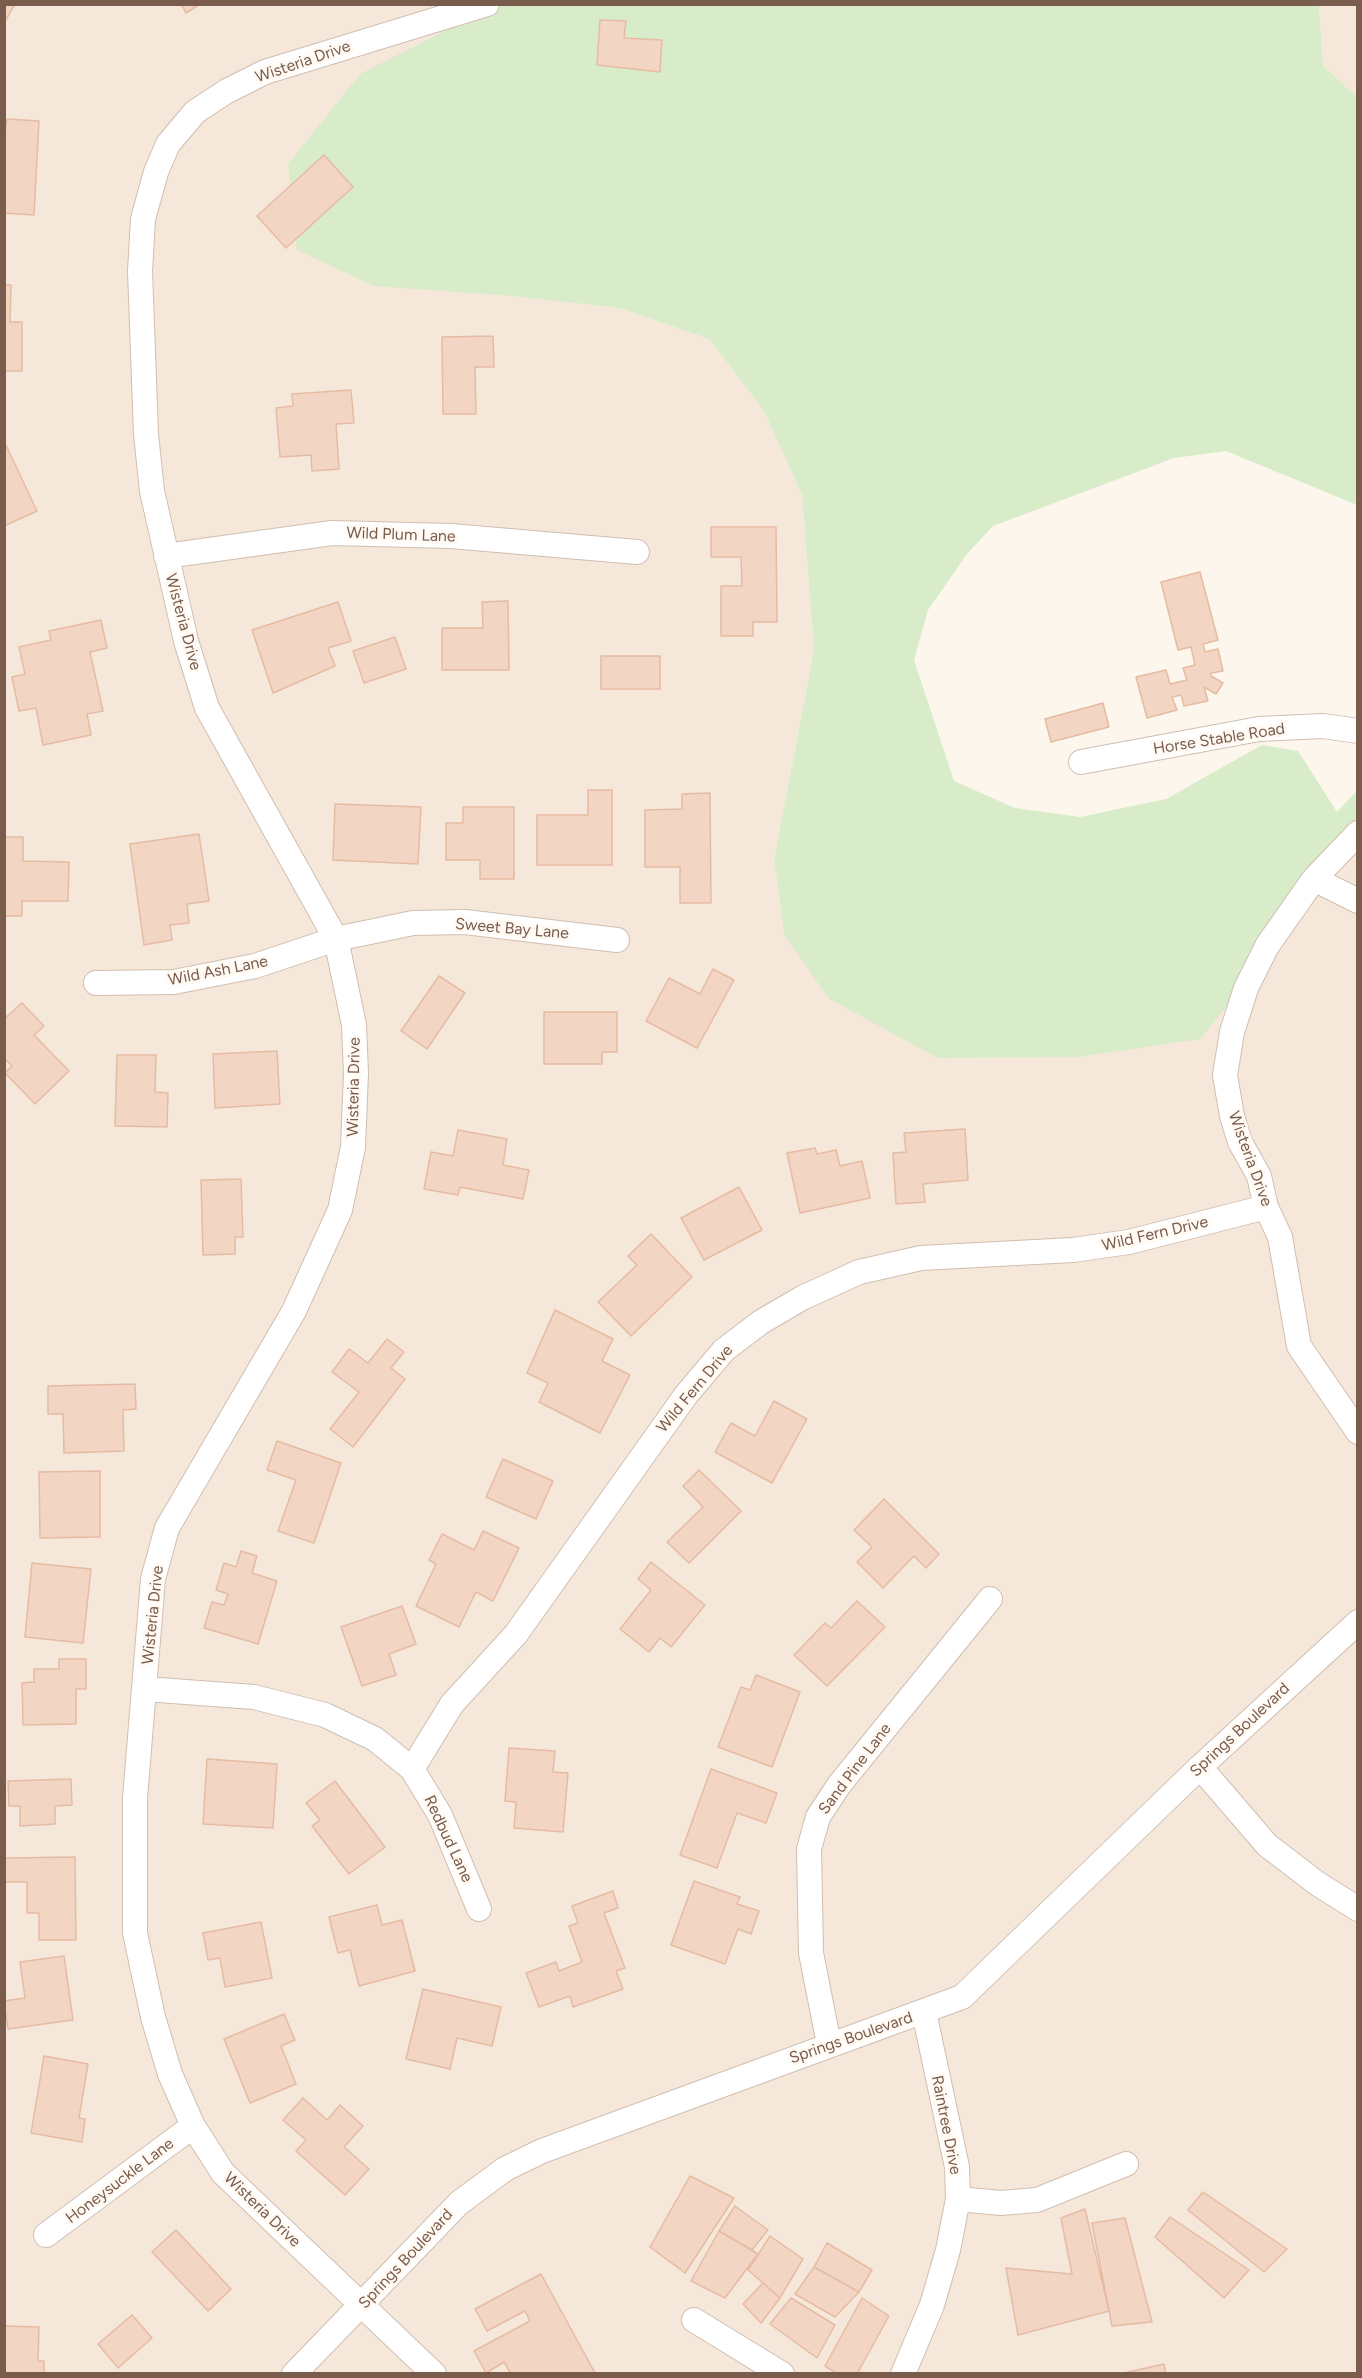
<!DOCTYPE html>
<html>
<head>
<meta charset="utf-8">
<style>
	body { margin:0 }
	#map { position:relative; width:1362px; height:2378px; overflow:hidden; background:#fdf6ec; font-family:Figtree,sans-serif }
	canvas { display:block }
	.frame { position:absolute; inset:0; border:6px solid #7a5c4d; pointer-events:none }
</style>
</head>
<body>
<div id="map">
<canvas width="1362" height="2378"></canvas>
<div class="frame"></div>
</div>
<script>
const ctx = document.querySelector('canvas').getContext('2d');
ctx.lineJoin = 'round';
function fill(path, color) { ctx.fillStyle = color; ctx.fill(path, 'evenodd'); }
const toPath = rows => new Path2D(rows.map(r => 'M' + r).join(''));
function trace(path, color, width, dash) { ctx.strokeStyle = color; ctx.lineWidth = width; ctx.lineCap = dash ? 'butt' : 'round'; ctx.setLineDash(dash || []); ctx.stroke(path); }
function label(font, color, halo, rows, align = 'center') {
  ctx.font = font + ' Figtree,sans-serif'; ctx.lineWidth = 6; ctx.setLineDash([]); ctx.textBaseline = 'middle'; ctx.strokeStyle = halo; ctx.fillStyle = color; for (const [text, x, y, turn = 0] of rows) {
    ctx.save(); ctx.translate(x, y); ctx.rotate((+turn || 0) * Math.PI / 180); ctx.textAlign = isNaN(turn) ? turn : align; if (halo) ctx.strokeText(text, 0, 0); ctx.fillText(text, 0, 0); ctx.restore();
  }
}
fill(toPath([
	[5,5,496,5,501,295,619,308,709,339,764,411,802,495,814,650,774,859,784,934,1357,848,1357,2373,5,2374],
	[1319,5,1357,5,1357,97,1323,66]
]), '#f5e8da');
fill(toPath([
	[496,5,1319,5,1323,66,1357,97,1357,505,1226,451,1174,458,993,526,967,554,928,610,914,660,954,781,1015,808,1080,817,1166,799,1262,745,1298,751,1337,812,1357,791,1357,848,1200,1039,1078,1057,938,1058,829,999,784,934,774,859,814,650,802,495,764,411,709,339,619,308,501,295,374,286,297,250,288,164,360,74]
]), '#d8ecc9');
const building = toPath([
	[4,4,15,4,4,23,4,4],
	[181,4,200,4,186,13,181,4],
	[600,20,626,21,624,38,662,40,660,72,597,65,600,20],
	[7,119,39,121,34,215,4,213,4,141,7,119],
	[324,155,353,187,286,248,257,216,324,155],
	[4,285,11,285,10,322,22,322,22,371,4,371,4,285],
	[493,336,494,367,475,367,476,414,443,414,442,337,493,336],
	[351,390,354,423,336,424,339,469,312,471,311,455,280,457,276,408,293,406,292,394,351,390],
	[4,441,37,511,4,526,4,441],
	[711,527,776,527,777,622,753,622,753,636,721,636,721,586,742,586,741,557,711,557,711,527],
	[1200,572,1218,640,1203,644,1205,652,1218,649,1223,671,1211,673,1211,676,1223,683,1216,694,1204,687,1208,701,1184,706,1181,695,1172,697,1177,710,1147,718,1136,677,1166,670,1170,684,1187,680,1183,668,1195,665,1191,647,1178,650,1161,582,1200,572],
	[508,601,509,670,442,670,442,628,483,628,482,602,508,601],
	[338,602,351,641,328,648,335,666,273,693,252,630,338,602],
	[101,620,107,648,90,652,103,711,87,714,91,735,43,745,36,708,19,711,12,677,25,674,19,647,51,640,49,631,101,620],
	[395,637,406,669,364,683,353,651,395,637],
	[601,656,660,656,660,689,601,689,601,656],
	[1103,703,1109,727,1051,742,1045,719,1103,703],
	[588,790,612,790,612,865,537,865,537,815,588,815,588,790],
	[710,793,711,903,680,903,680,867,645,867,645,810,682,809,682,794,710,793],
	[335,804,421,807,418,864,333,860,335,804],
	[463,807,514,807,514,879,480,879,480,860,446,860,446,823,463,823,463,807],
	[199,834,209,901,187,904,189,923,170,925,172,940,144,945,130,844,199,834],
	[4,837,23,837,23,861,69,862,68,901,22,901,22,916,4,916,4,837],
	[713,969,734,980,697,1048,646,1021,669,978,700,994,713,969],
	[439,976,465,993,427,1049,401,1031,439,976],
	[22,1003,44,1026,34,1035,69,1071,35,1104,5,1073,12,1066,4,1058,4,1019,22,1003],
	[544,1012,617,1012,617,1052,602,1052,602,1064,544,1064,544,1012],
	[277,1051,280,1104,215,1108,213,1054,277,1051],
	[117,1055,156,1055,155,1092,168,1093,167,1127,115,1126,117,1055],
	[965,1129,968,1180,923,1184,925,1202,896,1204,893,1153,906,1152,904,1133,965,1129],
	[458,1130,507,1139,503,1165,529,1170,523,1199,460,1187,458,1195,424,1189,431,1152,453,1156,458,1130],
	[815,1148,817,1154,836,1150,840,1166,862,1161,870,1198,800,1213,787,1153,815,1148],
	[241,1179,243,1237,235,1237,235,1254,203,1255,201,1180,241,1179],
	[739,1187,762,1230,704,1260,681,1218,739,1187],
	[651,1234,692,1277,631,1336,598,1302,637,1265,628,1256,651,1234],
	[555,1310,613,1339,602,1361,630,1375,600,1433,539,1402,548,1383,527,1373,555,1310],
	[387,1339,404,1352,391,1368,405,1379,353,1447,330,1429,359,1392,332,1372,349,1349,368,1363,387,1339],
	[135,1384,136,1409,123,1410,124,1451,64,1453,63,1414,48,1414,48,1386,135,1384],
	[774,1401,807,1419,772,1483,715,1452,731,1423,755,1436,774,1401],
	[277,1441,341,1463,314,1543,278,1531,296,1480,267,1470,277,1441],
	[503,1459,553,1481,536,1519,486,1497,503,1459],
	[699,1470,741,1511,689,1563,667,1542,703,1507,683,1486,699,1470],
	[100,1471,100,1537,40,1538,39,1472,100,1471],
	[884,1499,939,1554,926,1568,914,1556,883,1588,857,1562,872,1547,854,1530,884,1499],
	[483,1531,519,1548,493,1601,476,1592,459,1627,416,1606,436,1564,429,1560,442,1534,474,1550,483,1531],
	[241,1551,257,1556,252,1573,277,1581,258,1644,204,1628,212,1602,224,1605,228,1594,216,1590,224,1563,236,1567,241,1551],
	[651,1562,705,1605,671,1647,660,1638,649,1652,620,1629,651,1590,638,1579,651,1562],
	[32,1563,91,1569,83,1643,25,1637,32,1563],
	[857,1601,885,1627,827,1686,794,1655,825,1623,831,1628,857,1601],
	[402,1606,416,1644,389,1654,396,1675,362,1686,341,1627,402,1606],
	[59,1659,86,1659,86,1689,76,1689,76,1724,23,1725,22,1683,34,1682,34,1669,59,1669,59,1659],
	[756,1675,800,1692,772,1767,718,1747,741,1687,750,1690,756,1675],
	[509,1748,555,1751,553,1772,568,1773,563,1832,514,1828,516,1802,505,1801,509,1748],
	[207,1759,277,1764,273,1828,203,1824,207,1759],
	[711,1769,777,1793,766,1823,737,1813,717,1868,680,1855,711,1769],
	[71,1779,72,1805,55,1806,55,1824,20,1826,20,1806,9,1806,8,1781,71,1779],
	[335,1781,385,1847,349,1874,312,1826,320,1820,306,1803,335,1781],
	[75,1857,76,1940,39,1940,39,1913,27,1913,27,1882,4,1882,4,1858,75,1857],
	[694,1881,740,1897,737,1904,759,1911,751,1934,738,1929,725,1964,671,1945,694,1881],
	[613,1891,618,1908,604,1913,625,1968,616,1971,623,1989,573,2007,570,1996,539,2007,526,1973,556,1962,559,1971,582,1962,569,1926,578,1923,572,1906,613,1891],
	[377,1905,382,1925,402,1920,415,1971,359,1986,350,1950,338,1953,329,1917,377,1905],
	[261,1922,272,1978,225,1987,220,1958,208,1960,203,1933,261,1922],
	[64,1956,73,2020,8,2029,4,2001,25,1998,20,1962,64,1956],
	[423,1989,501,2007,492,2046,457,2038,450,2069,406,2059,423,1989],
	[284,2014,295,2040,281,2046,296,2084,250,2103,224,2039,284,2014],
	[44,2056,88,2064,79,2118,85,2119,82,2142,31,2133,44,2056],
	[303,2098,327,2120,340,2105,363,2126,344,2147,369,2169,345,2195,296,2151,306,2140,283,2120,303,2098],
	[690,2176,734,2198,685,2273,650,2247,690,2176],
	[1203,2192,1287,2249,1264,2272,1188,2210,1203,2192],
	[735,2206,768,2230,752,2250,719,2231,735,2206],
	[1085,2209,1109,2311,1018,2335,1006,2268,1072,2274,1061,2218,1085,2209],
	[1170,2217,1249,2270,1224,2298,1155,2237,1170,2217],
	[1125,2218,1152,2322,1112,2326,1092,2223,1125,2218],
	[176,2230,231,2289,208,2311,152,2252,176,2230],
	[719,2231,758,2254,725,2298,691,2281,719,2231],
	[770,2236,803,2259,780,2298,748,2270,770,2236],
	[827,2243,872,2270,859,2292,814,2267,827,2243],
	[814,2267,859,2292,835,2317,795,2294,814,2267],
	[541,2274,595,2373,511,2374,504,2362,486,2373,474,2351,530,2321,525,2311,487,2331,475,2309,541,2274],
	[763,2283,780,2298,761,2323,743,2304,763,2283],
	[791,2298,835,2325,817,2358,770,2324,791,2298],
	[862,2298,889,2316,857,2374,838,2374,825,2366,862,2298],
	[132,2315,152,2338,118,2368,98,2344,132,2315],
	[4,2326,39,2327,38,2361,44,2361,44,2374,4,2374,4,2326],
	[1164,2364,1166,2374,1124,2374,1124,2373,1164,2364]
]);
fill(building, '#f3d5c3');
trace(building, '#e6bba3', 1.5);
const street = toPath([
	[166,556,332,533,451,536,637,552],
	[1081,762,1259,729,1323,726,1358,731],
	[1358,833,1314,879,1267,946,1246,988,1232,1032,1225,1075,1232,1116,1240,1142,1259,1176,1266,1207,1280,1237,1299,1346,1358,1432],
	[1314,879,1358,901],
	[96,983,174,982,255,966,336,939,413,923,465,922,617,940],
	[145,1689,254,1697,325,1715,375,1739,412,1769,440,1815,479,1909],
	[1200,1767,1267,1845,1318,1884,1358,1909],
	[412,1769,452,1704,516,1634,686,1395,724,1350,761,1322,802,1298,859,1272,921,1258,1073,1250,1129,1242,1266,1207],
	[829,2044,811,1953,809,1849,818,1817,839,1785,990,1599],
	[958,2199,1001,2203,1037,2200,1126,2164],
	[46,2235,193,2126],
	[694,2320,782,2374],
	[294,2374,459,2203,505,2169,542,2151,962,1997,1200,1767,1358,1622],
	[434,2374,223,2173,193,2126,170,2074,153,2017,135,1933,135,1798,153,1579,167,1528,294,1311,340,1210,353,1147,356,1073,354,1025,336,939,207,708,186,641,152,491,146,434,140,271,143,219,156,172,168,144,195,112,227,91,265,72,487,4],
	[903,2374,932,2305,948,2250,958,2199,957,2167,924,2012]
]);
trace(street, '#d1beb0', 26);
trace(street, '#fff', 24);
label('16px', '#7a5c4d', '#fffaf3', [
	["Wisteria Drive",303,62,-19],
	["Wild Plum Lane",401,535,2],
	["Wisteria Drive",183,622,75],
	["Horse Stable Road",1219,739,-9],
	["Sweet Bay Lane",512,929,5],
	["Wild Ash Lane",218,971,-11],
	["Wisteria Drive",354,1087,-89],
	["Wisteria Drive",1250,1159,70],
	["Wild Fern Drive",1155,1234,-13],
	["Wild Fern Drive",695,1389,-50],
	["Wisteria Drive",153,1615,-84],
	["Springs Boulevard",1240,1730,-43],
	["Sand Pine Lane",855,1769,-53],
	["Redbud Lane",448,1839,65],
	["Springs Boulevard",851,2038,-19],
	["Raintree Drive",946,2125,79],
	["Honeysuckle Lane",120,2181,-37],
	["Wisteria Drive",262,2210,44],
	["Springs Boulevard",406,2259,-47]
]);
</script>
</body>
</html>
